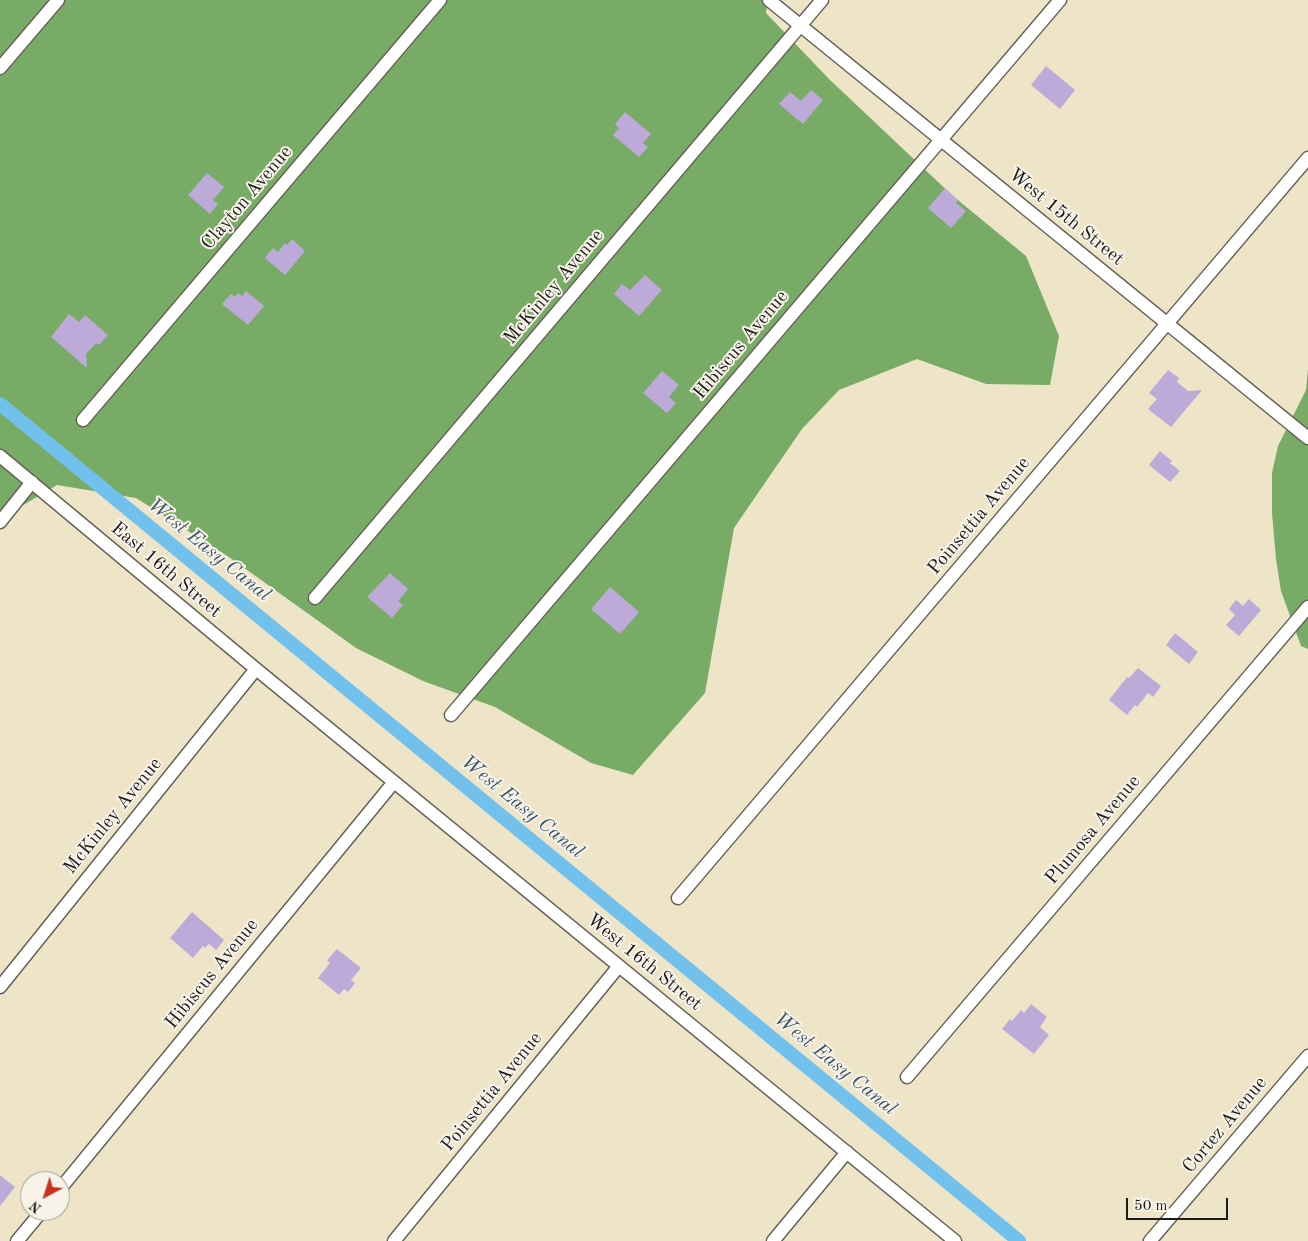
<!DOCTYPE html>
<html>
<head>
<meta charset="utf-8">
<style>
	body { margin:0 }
	#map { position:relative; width:1308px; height:1241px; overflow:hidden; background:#eee5c9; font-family:"Old Standard TT",serif }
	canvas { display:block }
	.north { position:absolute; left:20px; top:1171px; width:50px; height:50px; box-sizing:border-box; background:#f7f3e8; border:1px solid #9f9d96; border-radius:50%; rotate:220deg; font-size:14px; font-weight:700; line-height:20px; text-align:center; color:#1c1c1c }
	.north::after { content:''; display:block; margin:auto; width:18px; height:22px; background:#c8321e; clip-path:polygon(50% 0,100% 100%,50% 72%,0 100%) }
	.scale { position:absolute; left:1126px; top:1198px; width:102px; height:22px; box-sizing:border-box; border:2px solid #1c1c1c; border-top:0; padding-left:6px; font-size:15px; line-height:18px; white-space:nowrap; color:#1c1c1c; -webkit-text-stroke:4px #f7f3e8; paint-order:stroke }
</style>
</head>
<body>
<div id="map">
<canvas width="1308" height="1241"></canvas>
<div class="north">N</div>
<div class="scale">50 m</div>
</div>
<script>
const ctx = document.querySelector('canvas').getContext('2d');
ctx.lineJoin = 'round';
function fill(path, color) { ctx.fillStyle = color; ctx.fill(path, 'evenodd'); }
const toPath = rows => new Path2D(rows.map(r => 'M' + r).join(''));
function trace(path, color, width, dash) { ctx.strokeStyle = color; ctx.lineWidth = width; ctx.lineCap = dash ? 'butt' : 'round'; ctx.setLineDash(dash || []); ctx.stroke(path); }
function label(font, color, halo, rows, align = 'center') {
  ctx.font = font + ' "Old Standard TT",serif'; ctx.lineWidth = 4; ctx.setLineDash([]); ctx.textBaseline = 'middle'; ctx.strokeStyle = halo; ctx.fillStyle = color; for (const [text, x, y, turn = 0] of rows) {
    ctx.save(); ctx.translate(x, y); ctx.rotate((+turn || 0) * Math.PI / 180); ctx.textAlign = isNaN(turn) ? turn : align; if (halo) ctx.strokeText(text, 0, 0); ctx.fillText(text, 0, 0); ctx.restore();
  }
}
fill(toPath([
	[0,0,768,0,766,13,829,79,953,196,1026,256,1059,336,1050,385,986,384,917,359,839,390,802,429,734,528,705,693,633,775,591,763,495,707,423,681,356,648,229,557,136,498,57,485,0,519],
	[1308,368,1308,649,1301,646,1281,591,1276,559,1272,513,1272,473,1278,446,1306,390]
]), '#78ab66');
trace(toPath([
	[0,404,1019,1241]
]), '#72c0ec', 14);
fill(toPath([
	[1046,66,1075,90,1060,109,1031,85],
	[811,90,823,100,803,124,779,104,790,92,801,101],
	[625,112,651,134,643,143,648,147,639,157,613,135,619,128,615,124],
	[207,173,224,187,213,200,218,204,210,214,188,195],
	[945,188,958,200,956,203,966,211,951,228,928,208],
	[292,239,305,251,285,275,265,258,273,248,278,252,285,243,287,245],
	[645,275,662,290,639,316,614,294,622,284,630,290],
	[246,291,264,306,248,325,222,304,231,294,235,297,238,293,242,296],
	[69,314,79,322,85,315,108,335,99,345,96,343,86,354,87,368,51,337],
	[1168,370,1179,378,1177,382,1188,391,1202,390,1171,427,1148,409,1157,399,1149,393],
	[662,371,679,385,669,397,676,403,667,413,643,393],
	[1160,451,1172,461,1170,463,1180,471,1170,482,1149,465],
	[390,573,408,589,398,601,403,605,392,618,367,597],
	[610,587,639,612,620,634,591,609],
	[1249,599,1261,610,1239,636,1226,625,1235,615,1229,609,1236,600,1243,606],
	[1175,633,1198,652,1189,664,1166,645],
	[1138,668,1161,686,1153,697,1148,693,1137,707,1135,705,1127,715,1109,700,1127,677,1129,678],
	[192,912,224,940,216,950,209,944,205,948,203,946,193,958,170,938],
	[337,949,361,968,351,980,355,983,348,992,344,989,339,995,318,978,330,963,327,960],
	[1031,1004,1047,1017,1040,1027,1049,1035,1034,1054,1002,1029,1010,1019,1012,1021,1021,1010,1024,1013],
	[0,1175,15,1187,0,1206]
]), '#bdaad9');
const minor = toPath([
	[769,0,1308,438],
	[0,68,58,0],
	[83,420,440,0],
	[0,456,256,669,955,1241],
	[0,522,32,482],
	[315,598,822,0],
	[451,715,1060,0],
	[678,898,1308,158],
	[0,987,256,669],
	[907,1077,1308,607],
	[60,1189,394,782],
	[17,1241,42,1211],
	[394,1241,619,966],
	[773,1241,847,1152],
	[1150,1241,1308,1056]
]);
trace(minor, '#666259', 15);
trace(minor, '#fff', 12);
label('19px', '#1c1c1c', '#f7f3e8', [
	["Clayton Avenue",247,198,-50],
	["West 15th Street",1066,217,39],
	["McKinley Avenue",554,287,-50],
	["Hibiscus Avenue",741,345,-50],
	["Poinsettia Avenue",979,516,-50],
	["East 16th Street",166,570,40],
	["McKinley Avenue",113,816,-51],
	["Plumosa Avenue",1093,830,-50],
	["West 16th Street",644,962,39],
	["Hibiscus Avenue",212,974,-51],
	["Poinsettia Avenue",492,1092,-51],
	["Cortez Avenue",1225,1125,-50]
]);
label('italic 20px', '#3a5565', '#f7f3e8', [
	["West Easy Canal",209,550,39],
	["West Easy Canal",522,807,39],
	["West Easy Canal",835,1064,39]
]);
</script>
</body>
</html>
